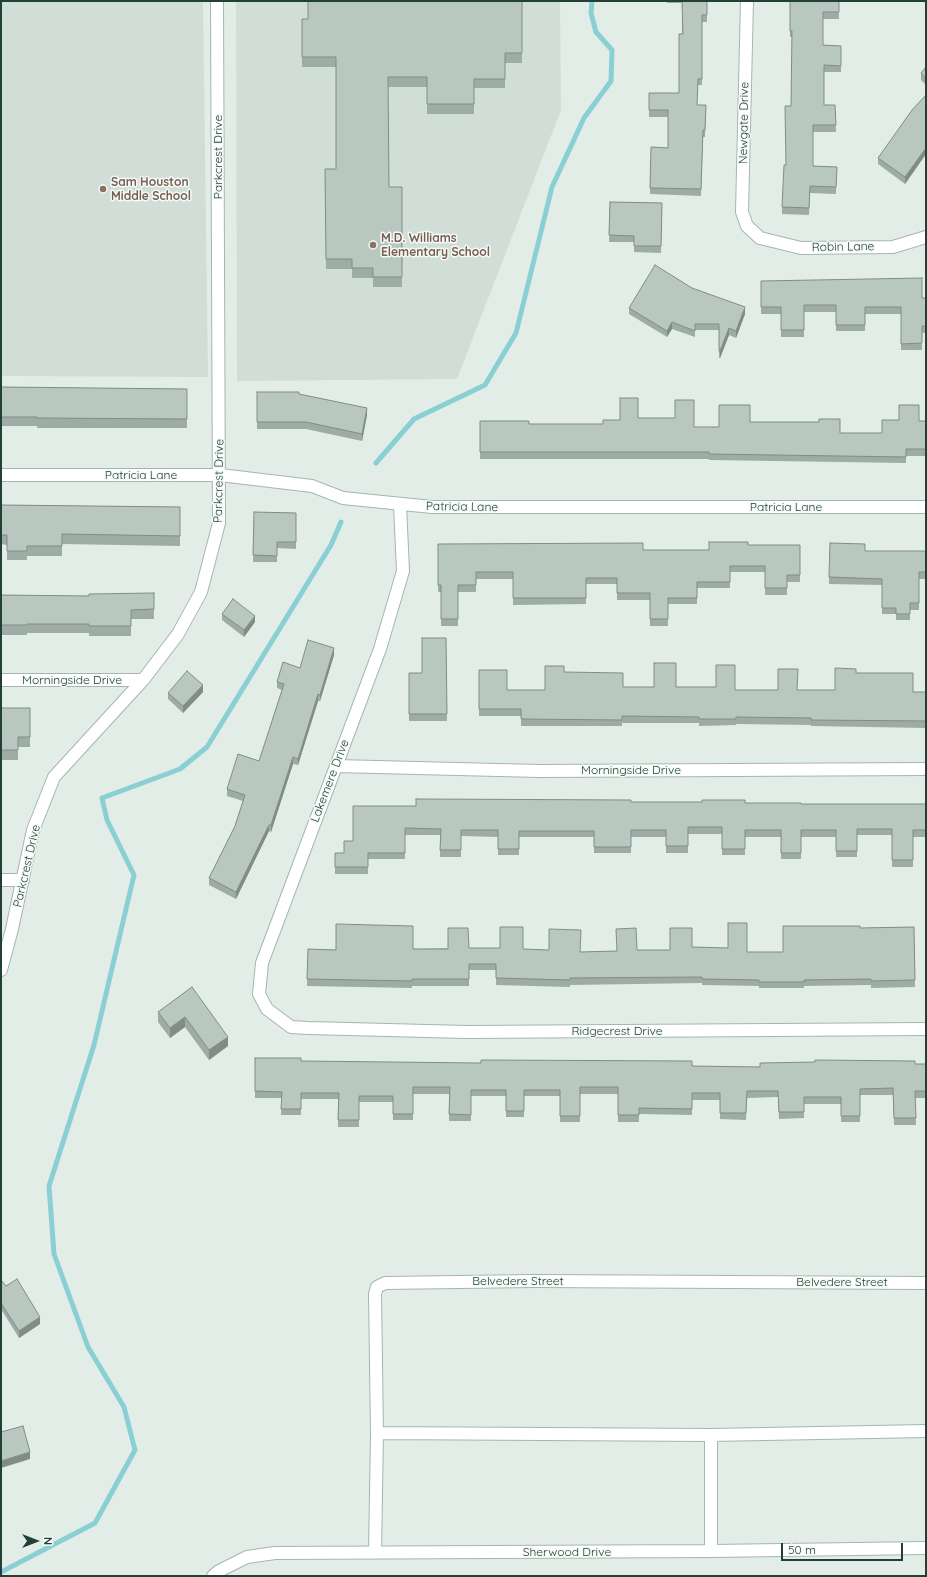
<!DOCTYPE html>
<html>
<head>
<meta charset="utf-8">
<style>
	body { margin:0 }
	#map { position:relative; width:927px; height:1577px; overflow:hidden; background:#e3ede8; font-family:Quicksand,sans-serif }
	canvas { display:block }
	.frame { position:absolute; inset:0; border:2px solid #224035; pointer-events:none }
	.north { position:absolute; left:16px; top:1521px; width:40px; height:40px; -webkit-text-stroke:3px #f4faf6; paint-order:stroke; rotate:90deg; font-size:11px; font-weight:700; line-height:16px; text-align:center; color:#224035 }
	.north::after { content:''; display:block; margin:auto; width:14px; height:18px; background:#224035; clip-path:polygon(50% 0,100% 100%,50% 72%,0 100%) }
	.scale { position:absolute; left:781px; top:1543px; width:122px; height:18px; box-sizing:border-box; border:2px solid #224035; border-top:0; padding-left:5px; font-size:12px; line-height:14px; white-space:nowrap; color:#224035; -webkit-text-stroke:3px #f4faf6; paint-order:stroke }
</style>
</head>
<body>
<div id="map">
<canvas width="927" height="1577"></canvas>
<div class="frame"></div>
<div class="north">N</div>
<div class="scale">50 m</div>
</div>
<script>
const ctx = document.querySelector('canvas').getContext('2d');
ctx.lineJoin = 'round';
function fill(path, color) { ctx.fillStyle = color; ctx.fill(path, 'evenodd'); }
const toPath = rows => new Path2D(rows.map(r => 'M' + r).join(''));
function trace(path, color, width, dash) { ctx.strokeStyle = color; ctx.lineWidth = width; ctx.lineCap = dash ? 'butt' : 'round'; ctx.setLineDash(dash || []); ctx.stroke(path); }
function label(font, color, halo, rows, align = 'center') {
  ctx.font = font + ' Quicksand,sans-serif'; ctx.lineWidth = 3; ctx.setLineDash([]); ctx.textBaseline = 'middle'; ctx.strokeStyle = halo; ctx.fillStyle = color; for (const [text, x, y, turn = 0] of rows) {
    ctx.save(); ctx.translate(x, y); ctx.rotate((+turn || 0) * Math.PI / 180); ctx.textAlign = isNaN(turn) ? turn : align; if (halo) ctx.strokeText(text, 0, 0); ctx.fillText(text, 0, 0); ctx.restore();
  }
}
fill(toPath([
	[1,1,203,1,208,377,1,376],
	[236,1,560,1,561,110,457,379,237,381]
]), '#d1ddd7');
trace(toPath([
	[376,463,414,419,485,385,516,333,552,187,584,118,611,81,612,50,596,32,591,13,592,1],
	[1,1572,95,1523,135,1450,124,1407,88,1347,54,1254,49,1186,94,1045,134,875,107,820,102,798,180,769,207,747,331,545,341,522]
]), '#8acfd4', 5);
const minor = toPath([
	[747,1,742,212,747,226,760,238,801,248,893,247,926,237],
	[1,475,220,475,312,486,343,498,432,507,926,507],
	[400,505,403,571,380,649,262,963,259,994,267,1009,291,1027,308,1028,467,1032,926,1029],
	[1,680,143,680],
	[336,766,539,771,926,769],
	[1,880,23,880],
	[1,970,12,929,33,830,54,777,143,680,178,634,201,592,219,523,217,1],
	[377,1433,711,1435,926,1431],
	[711,1435,711,1551],
	[375,1553,377,1433,375,1294,377,1287,385,1283,534,1281,926,1283],
	[213,1576,219,1571,247,1557,275,1553,711,1551,926,1548]
]);
trace(minor, '#a5b6af', 14);
trace(minor, '#fff', 12);
fill(toPath([
	[522,1,522,63,505,63,505,88,474,88,474,114,427,114,427,87,388,87,389,187,402,187,402,287,373,287,373,278,352,278,352,269,326,269,325,169,336,169,336,67,302,67,302,19,308,19],
	[667,1,707,1,707,22,702,22,702,85,698,85,697,105,706,105,705,137,703,137,701,196,650,194,651,147,668,148,668,117,649,117,649,93,679,93,682,34,682,3,667,3],
	[790,1,839,1,839,19,823,19,823,45,841,46,841,72,824,72,824,105,835,105,836,132,813,132,813,166,837,167,836,194,810,193,809,215,782,214,782,207,791,106,792,37,790,37],
	[926,67,926,85,921,80,921,73],
	[926,95,926,154,905,184,878,164,878,158],
	[610,202,662,203,661,253,634,252,634,242,609,242],
	[761,281,926,298,926,333,922,333,922,350,901,350,901,314,865,314,865,331,836,331,836,312,804,312,804,337,781,337,781,314,761,314],
	[692,288,745,314,736,338,729,335,720,358,719,358,719,330,695,330,695,337,672,329,667,337,629,314,629,308],
	[1,387,187,389,187,428,37,428,37,426,1,426],
	[257,392,299,394,367,415,362,441,306,429,257,429],
	[638,418,694,427,719,427,750,422,840,433,882,433,919,421,926,421,926,456,906,456,906,463,709,460,709,459,480,459,480,421,529,424,603,424,620,420],
	[1,505,180,507,180,546,62,544,62,556,27,556,27,560,7,560,7,545,1,544],
	[254,512,296,513,296,549,277,548,277,562,253,562],
	[438,544,643,550,709,550,748,545,800,545,800,582,787,582,787,595,765,595,765,572,730,572,730,588,697,588,697,604,668,604,668,626,650,626,650,600,617,600,617,584,586,584,586,604,513,605,513,579,476,579,476,592,458,592,458,626,441,626,441,592,438,592],
	[865,551,926,551,926,579,919,579,919,610,910,610,910,620,896,620,896,614,882,614,882,585,829,584,829,577],
	[154,593,154,619,131,619,131,636,89,636,89,633,27,633,27,635,1,635,1,595,89,596],
	[222,614,255,622,244,637,222,620],
	[446,638,447,721,409,721,409,673,422,673],
	[334,655,320,701,318,701,298,765,293,764,271,832,269,831,236,899,209,885,209,878,235,826,243,801,227,796,227,789,259,761,282,690,277,688,277,682,300,668],
	[479,670,507,690,545,690,564,672,623,687,676,687,735,690,835,690,856,673,913,692,926,692,926,728,811,726,811,725,736,724,736,725,699,726,699,723,622,723,622,726,521,726,521,716,479,716],
	[203,692,183,713,168,699,168,693],
	[1,708,30,708,30,747,18,747,18,760,1,760],
	[631,802,745,803,801,804,926,804,926,837,913,837,913,867,892,867,892,835,857,835,857,857,836,857,836,837,801,837,801,859,781,859,781,837,745,837,745,855,722,855,722,834,688,834,688,853,666,853,666,837,631,837,631,853,594,853,594,837,519,837,519,855,498,855,498,837,461,836,461,857,440,857,440,835,405,835,405,859,368,859,368,874,335,874,335,853,344,853,353,841,416,806],
	[914,927,915,987,871,988,871,985,804,986,804,988,759,988,759,986,702,985,702,983,570,985,570,987,496,985,496,970,469,970,469,986,412,986,412,988,307,986,308,949,336,950,469,948,523,949,580,952,616,951,637,950,670,950,692,947,747,952,783,952,860,928],
	[192,987,228,1046,209,1060,185,1027,170,1038,158,1022,158,1012],
	[255,1058,301,1061,760,1067,926,1064,926,1098,915,1098,916,1125,894,1125,893,1095,860,1095,860,1122,841,1122,841,1104,804,1104,804,1118,779,1119,778,1097,747,1098,746,1120,720,1119,720,1100,692,1100,692,1115,639,1114,639,1122,618,1122,618,1094,580,1094,580,1122,560,1122,560,1096,524,1096,524,1117,506,1117,506,1096,471,1096,471,1121,449,1121,449,1094,413,1094,413,1120,393,1120,393,1102,359,1102,359,1127,338,1127,338,1099,301,1099,301,1115,281,1115,282,1098,255,1098],
	[1,1280,40,1324,19,1338,1,1309]
]), '#9eaca6');
fill(toPath([
	[926,148,926,154,905,184,905,177],
	[745,307,745,314,736,338,736,331],
	[672,322,672,329,667,337,667,331],
	[729,328,729,335,720,358,720,351],
	[367,408,367,415,362,441,362,434],
	[255,616,255,622,244,637,244,630],
	[334,648,334,655,320,701,320,695],
	[203,685,203,692,183,713,183,706],
	[318,694,318,701,298,765,298,759],
	[293,757,293,764,271,832,271,825],
	[269,825,269,831,236,899,236,892],
	[185,1017,185,1027,170,1038,170,1028],
	[228,1037,228,1046,209,1060,209,1050],
	[40,1317,40,1324,19,1338,19,1331],
	[30,1452,30,1459,1,1468,1,1461]
]), '#818c87');
const building = toPath([
	[308,1,522,1,522,53,505,53,505,79,474,79,474,104,427,104,427,77,388,77,389,187,402,187,402,277,373,277,373,268,352,268,352,259,326,259,325,169,336,169,336,57,302,57,302,19,308,19,308,1],
	[682,1,707,1,707,15,702,15,702,79,698,79,697,105,706,105,705,130,703,130,701,189,650,188,651,147,668,148,668,110,649,110,649,93,679,93,679,34,683,34,682,1],
	[790,1,839,1,839,12,823,12,823,45,841,46,841,66,824,65,824,105,835,105,836,125,813,125,813,166,837,167,836,187,810,186,809,208,782,207,784,165,786,165,785,106,791,106,792,31,790,31,790,1],
	[926,67,926,79,921,73,926,67],
	[926,95,926,148,905,177,878,158,912,110,926,95],
	[610,202,662,203,661,246,634,246,634,236,609,235,610,202],
	[655,265,692,288,745,307,736,331,729,328,720,351,719,351,719,324,695,324,695,331,672,322,667,331,629,308,655,265],
	[922,278,922,298,926,298,926,326,922,326,922,343,901,344,901,307,865,307,865,325,836,325,836,305,804,305,804,330,781,330,781,307,761,307,761,281,922,278],
	[1,387,187,389,187,419,37,418,37,417,1,417,1,387],
	[257,392,299,392,299,394,367,408,362,434,306,422,257,422,257,392],
	[620,398,638,398,638,418,675,418,675,400,694,400,694,427,719,427,719,405,750,405,750,422,819,422,819,419,840,419,840,433,882,433,882,420,899,420,899,405,919,405,919,421,926,421,926,449,906,449,906,457,709,454,709,452,480,452,480,421,529,421,529,424,603,424,603,420,620,420,620,398],
	[1,505,180,507,180,536,62,534,62,546,27,546,27,551,7,551,7,535,1,535,1,505],
	[254,512,296,513,296,542,277,542,277,556,253,555,254,512],
	[709,542,748,542,748,545,800,545,800,575,787,575,787,588,765,588,765,566,730,566,730,582,697,582,697,598,668,598,668,619,650,619,650,593,617,593,617,578,586,578,586,598,513,598,513,572,476,572,476,585,458,585,458,619,441,619,441,585,438,585,438,544,643,543,643,550,709,550,709,542],
	[830,543,865,544,865,551,926,551,926,572,919,572,919,603,910,603,910,614,896,614,896,608,882,608,882,579,829,577,830,543],
	[154,593,154,609,131,610,131,626,89,626,89,624,27,624,27,625,1,625,1,595,89,596,89,594,154,593],
	[233,599,255,616,244,630,222,614,233,599],
	[422,638,446,638,447,714,409,714,409,673,422,673,422,638],
	[308,640,334,648,320,695,318,694,298,759,293,757,271,825,269,825,236,892,209,878,235,826,245,795,227,789,238,754,259,761,284,684,277,682,283,662,300,668,308,640],
	[654,663,676,663,676,687,716,687,716,665,735,665,735,690,778,690,778,669,798,669,797,690,835,690,835,668,856,669,856,673,913,673,913,692,926,692,926,721,811,720,811,718,736,717,736,719,699,719,699,717,622,716,622,720,521,719,521,709,479,709,479,670,507,670,507,690,545,690,545,666,564,666,564,672,623,673,623,687,654,687,654,663],
	[187,671,203,685,183,706,168,693,187,671],
	[1,708,30,708,30,737,18,737,18,750,1,750,1,708],
	[416,799,631,800,631,802,702,802,702,800,745,800,745,803,801,803,801,804,926,804,926,830,913,830,913,860,892,860,892,829,857,829,857,851,836,851,836,830,801,830,801,853,781,853,781,830,745,830,745,849,722,849,722,827,688,827,688,846,666,846,666,830,631,830,631,847,594,847,594,831,519,831,519,849,498,849,498,830,461,830,461,850,440,850,441,829,405,828,405,853,368,853,368,867,335,867,335,853,344,853,344,841,353,841,353,806,416,806,416,799],
	[728,923,747,923,747,952,783,952,783,926,860,926,860,928,914,927,915,980,871,981,871,979,804,980,804,982,759,982,759,980,702,979,702,977,570,978,570,980,496,978,496,964,469,964,469,979,412,979,412,981,307,979,308,949,336,950,336,924,413,926,413,949,448,949,448,928,468,928,469,948,500,948,500,927,523,927,523,949,549,950,549,929,581,930,580,952,617,951,616,929,636,928,637,950,670,950,670,928,692,928,692,947,728,948,728,923],
	[192,987,228,1037,209,1050,185,1017,170,1028,158,1012,192,987],
	[255,1058,301,1058,301,1061,481,1063,481,1060,692,1061,692,1066,760,1067,760,1063,815,1062,815,1060,915,1061,915,1064,926,1064,926,1091,915,1091,916,1118,894,1118,893,1088,860,1089,860,1116,841,1116,841,1097,804,1097,804,1112,779,1112,778,1091,747,1091,746,1113,720,1113,720,1093,692,1093,692,1109,639,1108,639,1115,618,1115,618,1087,580,1087,580,1116,560,1116,560,1090,524,1090,524,1111,506,1111,506,1090,471,1090,471,1115,449,1114,450,1087,413,1087,413,1114,393,1114,393,1096,359,1096,359,1120,338,1120,339,1093,301,1093,301,1109,281,1109,282,1092,255,1091,255,1058],
	[17,1279,40,1317,19,1331,1,1303,1,1280,6,1286,17,1279],
	[23,1426,30,1452,1,1461,1,1432,23,1426]
]);
fill(building, '#b8c8c1');
trace(building, '#818c87', 1);
for (const [x, y, r, color] of [
	[103,189,4,"#8d6e63"],
	[373,245,4,"#8d6e63"]
]) { const dot = new Path2D(); dot.arc(x, y, r, 0, 2 * Math.PI); ctx.fillStyle = color; ctx.fill(dot); trace(dot, '#f4faf6', 1.5); }
label('12px', '#224035', '#f4faf6', [
	["Newgate Drive",744,123,-89],
	["Parkcrest Drive",218,157,-90],
	["Robin Lane",843,247,-1],
	["Patricia Lane",141,475],
	["Parkcrest Drive",219,481,-89],
	["Patricia Lane",462,507,1],
	["Patricia Lane",786,507],
	["Morningside Drive",72,680],
	["Morningside Drive",631,770],
	["Lakemere Drive",330,781,-69],
	["Parkcrest Drive",27,866,-77],
	["Ridgecrest Drive",617,1031],
	["Belvedere Street",518,1281],
	["Belvedere Street",842,1282],
	["Sherwood Drive",567,1552]
]);
label('bold 12px', '#785e54', '#f4faf6', [
	["Sam Houston",111,182],
	["Middle School",111,196],
	["M.D. Williams",381,238],
	["Elementary School",381,252]
], 'left');
</script>
</body>
</html>
